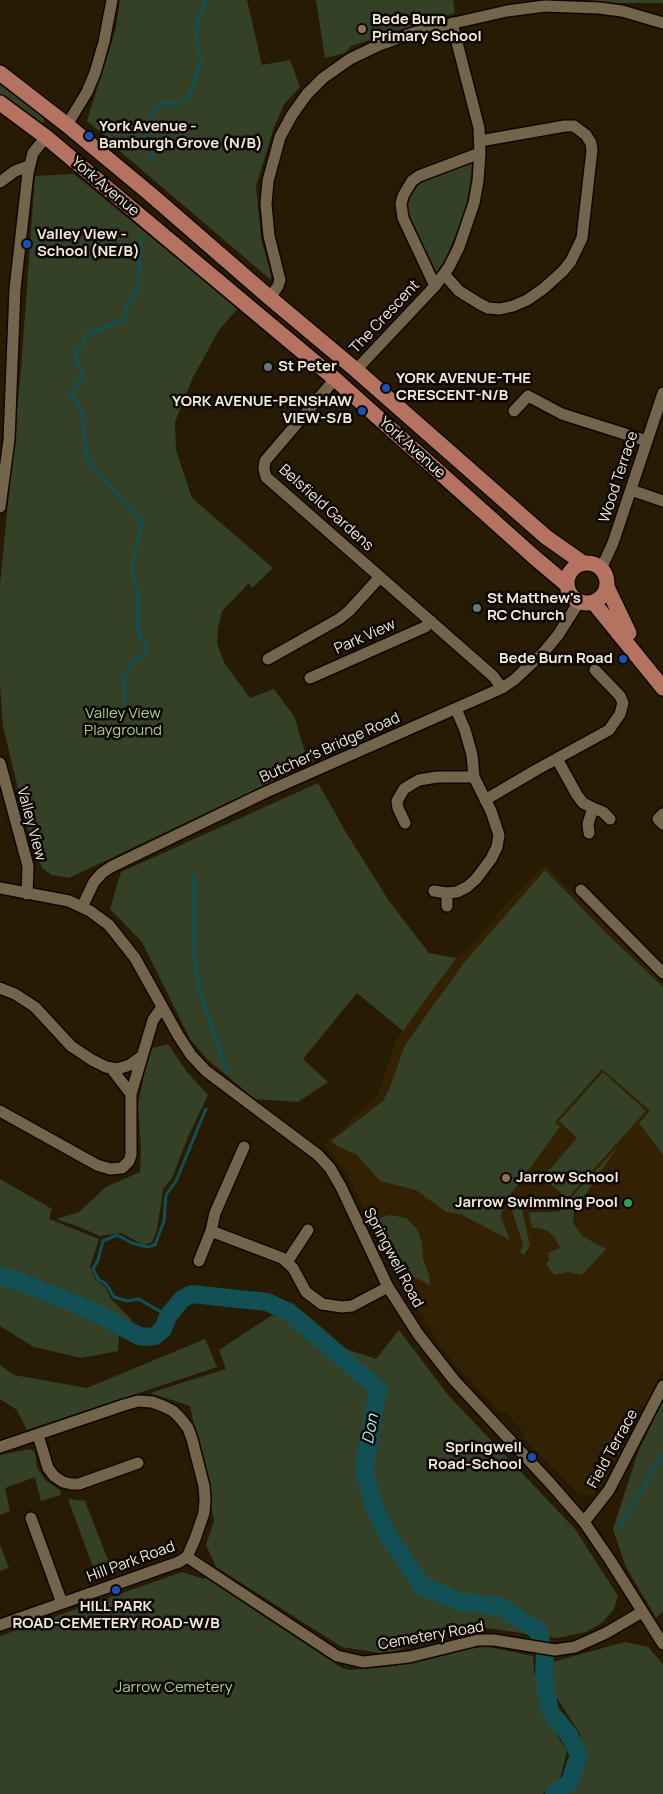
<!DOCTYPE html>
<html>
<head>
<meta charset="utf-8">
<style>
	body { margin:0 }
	canvas { display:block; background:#271b04 }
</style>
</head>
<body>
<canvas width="663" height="1794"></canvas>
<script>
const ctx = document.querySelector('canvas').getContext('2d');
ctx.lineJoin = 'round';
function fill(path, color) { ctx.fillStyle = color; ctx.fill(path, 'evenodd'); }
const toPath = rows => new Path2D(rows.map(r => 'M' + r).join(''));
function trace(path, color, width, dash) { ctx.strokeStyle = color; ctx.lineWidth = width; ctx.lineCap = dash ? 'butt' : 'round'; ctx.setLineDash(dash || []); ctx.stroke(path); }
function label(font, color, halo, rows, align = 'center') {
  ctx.font = font + ' Manrope,sans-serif'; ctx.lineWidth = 5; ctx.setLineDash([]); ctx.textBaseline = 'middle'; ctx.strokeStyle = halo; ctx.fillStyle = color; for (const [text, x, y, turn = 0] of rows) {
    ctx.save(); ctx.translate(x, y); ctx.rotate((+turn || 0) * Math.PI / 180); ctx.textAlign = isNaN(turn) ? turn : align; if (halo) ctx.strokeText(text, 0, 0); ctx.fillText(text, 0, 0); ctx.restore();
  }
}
fill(toPath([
	[545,865,663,983,663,1370,644,1407,640,1404,634,1414,638,1417,603,1484,594,1494,585,1496,579,1494,522,1436,524,1433,505,1412,501,1414,454,1363,440,1345,398,1278,346,1172,332,1153,324,1144,377,1097,396,1040,456,958,475,940,506,904]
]), '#322103');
fill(toPath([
	[120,0,247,0,262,65,290,60,300,87,284,104,273,130,256,186,261,239,271,274,271,280,108,141,106,137,87,121,116,28],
	[316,0,453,0,455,13,351,46,345,53,325,58],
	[589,0,663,0,663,3,614,3],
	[0,84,44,116,44,122,38,123,0,95],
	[468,161,472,162,471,177,466,209,441,271,437,274,407,216,406,205,408,198,419,184,447,172],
	[74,174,238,308,219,330,193,377,175,422,176,450,192,498,273,568,252,588,249,583,222,611,218,628,217,644,225,664,250,698,274,689,294,716,305,752,315,761,69,878,52,875,43,869,33,851,3,726,0,684,0,585,21,370,35,176],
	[318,783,347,834,389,901,429,953,456,958,403,1031,357,993,303,1059,328,1082,298,1102,255,1099,208,1060,190,1039,142,942,110,909,121,872],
	[545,870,606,933,663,987,663,1155,639,1123,650,1111,602,1069,555,1122,560,1127,505,1202,501,1217,510,1240,460,1214,446,1212,416,1190,380,1181,357,1155,339,1147,331,1141,383,1101,390,1087,405,1045,463,964],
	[168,1044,187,1072,208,1095,188,1137,172,1178,163,1189,157,1230,152,1242,144,1245,121,1233,100,1236,77,1226,56,1219,79,1212,106,1187,140,1172,141,1150,138,1105,144,1074,152,1048],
	[603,1072,646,1111,567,1199,543,1177,577,1138,559,1121],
	[618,1146,574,1211,573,1223,582,1236,606,1249,582,1275,568,1272,554,1275,546,1264,549,1260,548,1253,560,1248,555,1238,549,1232,540,1228,532,1228,529,1212,558,1212],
	[0,1179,52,1209,49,1219,99,1239,90,1267,95,1279,105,1287,111,1299,132,1320,127,1326,120,1322,118,1351,81,1358,34,1347,0,1326],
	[520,1201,530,1245,524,1255,520,1252,523,1245,512,1210],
	[390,1215,406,1218,417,1229,422,1242,423,1259,429,1275,430,1285,397,1268,372,1224,376,1219],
	[305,1313,346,1349,376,1359,399,1330,448,1395,575,1529,618,1596,614,1609,603,1622,586,1632,558,1638,471,1626,386,1654,374,1652,342,1647,216,1567,206,1545,214,1521,190,1406,150,1393,226,1369,219,1350,271,1316],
	[205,1339,217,1367,27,1430,17,1410,0,1399,0,1365,14,1375,87,1388],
	[663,1401,663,1611,656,1618,625,1565,613,1529,638,1452],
	[30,1449,35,1452,37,1467,45,1480,60,1490,61,1495,41,1501,35,1477,5,1488,10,1511,0,1515,0,1455],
	[68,1499,85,1501,112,1570,96,1575],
	[0,1544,9,1568,0,1571],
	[182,1572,204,1579,206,1578,342,1668,350,1670,394,1666,471,1648,489,1647,533,1656,534,1672,548,1721,567,1751,560,1778,543,1794,0,1794,0,1636],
	[625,1642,648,1647,663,1664,663,1794,568,1794,572,1790,587,1761,580,1734,552,1690,545,1664]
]), '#354127');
trace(toPath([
	[152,160,153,149,144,138,146,128,158,105,165,103,179,104,190,95,201,60,196,39,198,20,206,0],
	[121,714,125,704,123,678,136,659,144,655,147,647,145,641,140,638,137,621,138,596,132,567,142,522,87,460,82,414,71,393,84,375,74,358,87,334,124,320,128,305,138,290,141,237],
	[193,875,194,956,200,992,228,1073],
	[168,1316,139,1299,127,1301,114,1297,106,1284,98,1279,93,1269,98,1260,103,1241,117,1235,132,1243,147,1247,155,1245,164,1221,166,1195,176,1181,206,1109],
	[619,1528,663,1453]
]), '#115055', 3);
trace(toPath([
	[0,1276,21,1282,90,1310,139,1336,146,1337,155,1336,163,1329,168,1316,182,1299,192,1294,267,1302,289,1312,378,1389,364,1469,374,1506,387,1534,423,1587,459,1601,501,1607,538,1631,545,1654,544,1677,550,1712,569,1735,579,1754,570,1782,554,1794]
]), '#115055', 18);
const minor = toPath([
	[67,125,87,92,95,73,104,42,112,0],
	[0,182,15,171,29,166],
	[444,274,459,291,480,304,488,308,500,309,513,306,527,300,543,289,563,271,571,261,582,238,592,150,591,143,586,135,574,126,565,126,480,141],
	[435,286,403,218,401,204,403,196,412,181,419,176,480,153],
	[270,298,278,286,280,280,269,236,266,204,268,181,280,137,292,115,307,94,323,78,350,59,379,45,419,31,507,11,545,6,599,8,622,11,663,23],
	[356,370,435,286,449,267,459,247,474,203,478,181,480,153,479,128,452,23],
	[335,379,265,461,264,469,266,477,493,676,502,688],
	[514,411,528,396,562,414,647,441],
	[631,490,663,501],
	[0,507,9,440,15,289,28,173,33,153,46,137],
	[601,569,613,543,663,393],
	[268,659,339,619,349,611,380,577],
	[310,678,425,627,431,621],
	[557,759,577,795,583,803,593,808],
	[0,763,28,866,27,894],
	[485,800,536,770,609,730,620,714,623,703,620,696,595,670],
	[663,814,658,819,663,824],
	[405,823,398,808,397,801,404,789,412,784,419,780,437,777,474,777],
	[589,833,588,824,593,808,603,812,610,819],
	[0,888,69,901,90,911,109,925,135,958,178,1035,191,1055,206,1071,318,1155,330,1168,341,1187,388,1287,418,1334,454,1380,550,1483,584,1522,610,1560,663,1644],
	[581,890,663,973],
	[434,891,447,893,447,906],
	[447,893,457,892,467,887,476,879,491,859,497,847,499,835,491,811,474,777,472,755,465,730,456,709],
	[82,907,94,882,102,873,111,867,264,793,502,688,514,680,544,652,558,635,579,602],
	[0,988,15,994,35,1007,71,1046,92,1060,106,1067,117,1069,130,1065,142,1056],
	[111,1068,131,1094],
	[0,1111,97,1165,110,1169,122,1168,129,1161,131,1155,131,1094,153,1020,162,1007],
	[211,1231,282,1258,293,1268,306,1292,322,1304,342,1307,352,1306,388,1287],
	[199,1261,211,1231,215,1213,244,1147],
	[287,1262,308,1230],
	[38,1435,48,1468,54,1476,63,1482,71,1484,79,1484,138,1463],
	[0,1447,124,1405,138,1401,152,1402,163,1406,173,1411,181,1419,188,1428,192,1439,204,1486,205,1500,204,1513,195,1539,187,1557,179,1562,0,1625],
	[31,1518,62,1603],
	[584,1522,609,1490,663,1386],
	[187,1557,337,1656,363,1662,409,1657,478,1640,494,1640,555,1650,575,1647,606,1633,642,1612]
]);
const major = toPath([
	[0,73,67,125,149,193,270,298,356,370,546,537,583,563],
	[0,103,46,137,335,379,534,557,566,584],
	'567 583a20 20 0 1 1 40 0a20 20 0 1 1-40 0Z',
	[607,587,629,633],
	[594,603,663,688]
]);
trace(minor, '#100500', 14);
trace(major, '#100500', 18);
trace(minor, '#73644c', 11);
trace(major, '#b47360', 15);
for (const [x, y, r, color] of [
	[362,29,5,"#8d6e63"],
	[89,136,5,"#1a4fb4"],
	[27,244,5,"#1a4fb4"],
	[268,367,5,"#6b7280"],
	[386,388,5,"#1a4fb4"],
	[362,411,5,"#1a4fb4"],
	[477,608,5,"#6b7280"],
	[623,659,5,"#1a4fb4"],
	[506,1178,5,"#8d6e63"],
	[628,1203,5,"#2e9e5b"],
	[532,1457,5,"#1a4fb4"],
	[116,1590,5,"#1a4fb4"]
]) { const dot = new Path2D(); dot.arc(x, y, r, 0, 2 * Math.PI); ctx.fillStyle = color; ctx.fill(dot); trace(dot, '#0c0701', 2); }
label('bold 15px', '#f2e9dc', '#0c0701', [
	["Bede Burn",372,20],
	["Primary School",372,37],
	["York Avenue -",99,127],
	["Bamburgh Grove (N/B)",99,144],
	["Valley View -",37,235],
	["School (NE/B)",37,252],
	["St Peter",278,367],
	["YORK AVENUE-THE",396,379],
	["CRESCENT-N/B",396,396],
	["YORK AVENUE-PENSHAW",352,402,"right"],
	["VIEW-S/B",352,419,"right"],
	["St Matthew's",487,599],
	["RC Church",487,616],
	["Bede Burn Road",613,659,"right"],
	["Jarrow School",516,1178],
	["Jarrow Swimming Pool",618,1203,"right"],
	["Springwell",522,1448,"right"],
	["Road-School",522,1465,"right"],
	["HILL PARK",116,1607,"center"],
	["ROAD-CEMETERY ROAD-W/B",116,1624,"center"]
], 'left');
label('15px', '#f2e9dc', '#0c0701', [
	["York Avenue",105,187,40],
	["The Crescent",385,317,-47],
	["York Avenue",412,448,42],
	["Wood Terrace",619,477,-72],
	["Belsfield Gardens",326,508,42],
	["Park View",365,637,-24],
	["Butcher's Bridge Road",330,748,-24],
	["Valley View",31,824,75],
	["Springwell Road",393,1258,62],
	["Field Terrace",613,1449,-61],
	["Hill Park Road",131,1562,-20],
	["Cemetery Road",431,1636,-10]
]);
label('15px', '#afcc8d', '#0c0701', [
	["Valley View",123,714],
	["Playground",123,731],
	["Jarrow Cemetery",174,1688]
]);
label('italic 16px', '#94f3fb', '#0c0701', [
	["Don",371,1429,-80]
]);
</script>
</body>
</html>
